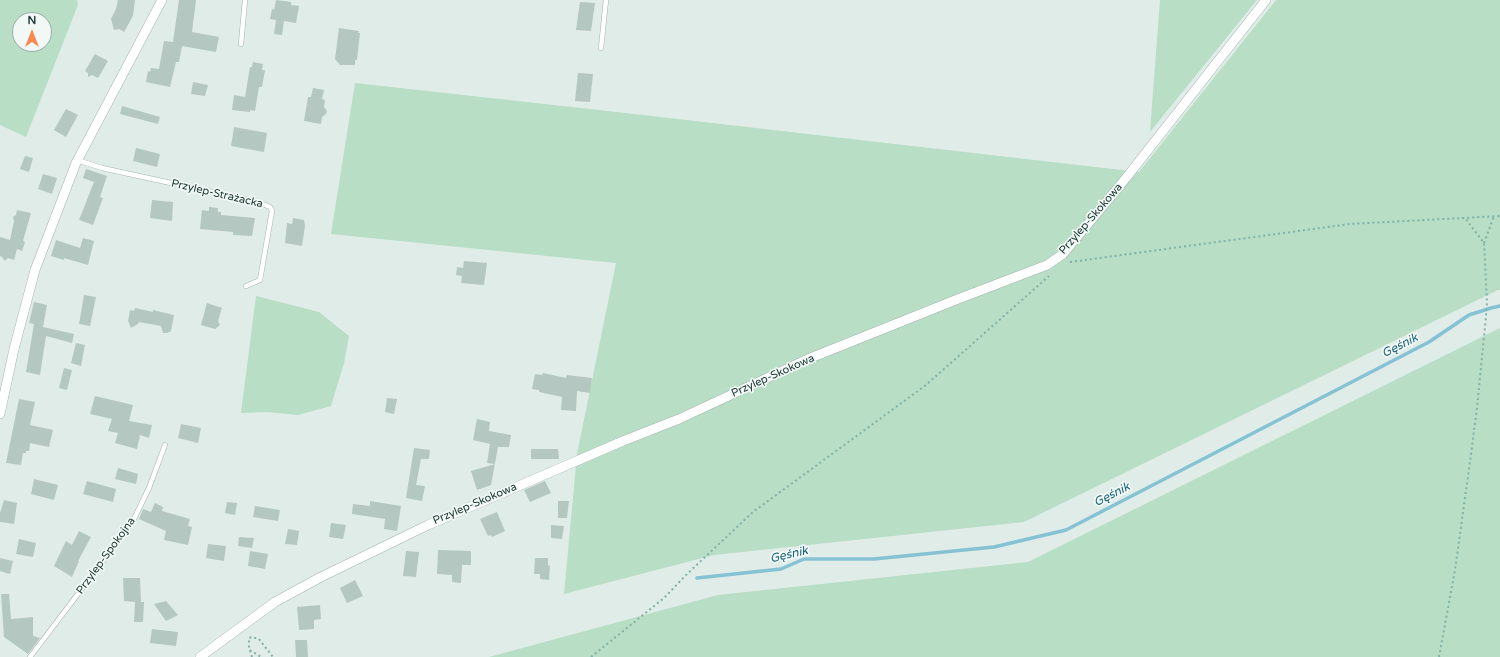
<!DOCTYPE html>
<html>
<head>
<meta charset="utf-8">
<style>
	body { margin:0 }
	#map { position:relative; width:1500px; height:657px; overflow:hidden; background:#e0ece8; font-family:"Varela Round",sans-serif }
	canvas { display:block }
	.north { position:absolute; left:12px; top:12px; width:40px; height:40px; box-sizing:border-box; background:#f1f8f5; border:1px solid #9dada9; border-radius:50%; rotate:0deg; font-size:11px; font-weight:700; line-height:16px; text-align:center; color:#203d38 }
	.north::after { content:''; display:block; margin:auto; width:14px; height:18px; background:#f98851; clip-path:polygon(50% 0,100% 100%,50% 72%,0 100%) }
</style>
</head>
<body>
<div id="map">
<canvas width="1500" height="657"></canvas>
<div class="north">N</div>
</div>
<script>
const ctx = document.querySelector('canvas').getContext('2d');
ctx.lineJoin = 'round';
function fill(path, color) { ctx.fillStyle = color; ctx.fill(path, 'evenodd'); }
const toPath = rows => new Path2D(rows.map(r => 'M' + r).join(''));
function trace(path, color, width, dash) { ctx.strokeStyle = color; ctx.lineWidth = width; ctx.lineCap = dash ? 'butt' : 'round'; ctx.setLineDash(dash || []); ctx.stroke(path); }
function label(font, color, halo, rows, align = 'center') {
  ctx.font = font + ' "Varela Round",sans-serif'; ctx.lineWidth = 3.5; ctx.setLineDash([]); ctx.textBaseline = 'middle'; ctx.strokeStyle = halo; ctx.fillStyle = color; for (const [text, x, y, turn = 0] of rows) {
    ctx.save(); ctx.translate(x, y); ctx.rotate((+turn || 0) * Math.PI / 180); ctx.textAlign = isNaN(turn) ? turn : align; if (halo) ctx.strokeText(text, 0, 0); ctx.fillText(text, 0, 0); ctx.restore();
  }
}
fill(toPath([
	[0,0,77,0,78,5,26,137,0,125],
	[20,20,44,20,44,44,20,44],
	[1160,0,1257,0,1150,132],
	[1276,0,1500,0,1500,290,1498,290,1024,522,714,555,564,594,577,454,616,263,331,234,355,83,599,110,1139,172],
	[256,296,319,312,349,336,344,363,331,406,298,415,267,412,241,413],
	[1500,328,1500,657,489,657,718,595,1028,562]
]), '#b8dec5');
trace(toPath([
	[697,578,781,569,804,559,874,559,994,547,1066,530,1429,342,1469,315,1491,308,1500,306]
]), '#85c2d4', 3.5);
fill(toPath([
	[118,0,135,0,133,16,124,32,119,29,114,30,111,19,116,9],
	[179,0,196,0,192,32,219,37,216,52,182,46,179,62,176,62,170,87,146,82,148,71,150,72,151,68,159,69,164,41,173,42],
	[276,0,291,2,291,5,299,6,296,23,284,21,282,35,274,34,276,20,270,19,272,9,274,10],
	[580,2,595,3,591,31,576,30],
	[339,28,359,31,358,33,360,33,357,60,355,60,355,65,340,65,335,59],
	[95,54,108,61,98,78,92,75,88,77,88,73,85,71],
	[253,62,263,64,262,70,265,70,262,87,259,87,255,111,250,110,250,112,232,110,234,95,245,97,250,67,252,67],
	[578,73,593,74,590,102,575,101],
	[193,82,208,85,205,96,191,94],
	[313,88,324,90,322,99,325,100,324,107,327,111,326,114,322,117,321,124,304,121,308,97,311,97],
	[122,106,160,117,158,124,120,114],
	[66,109,78,115,66,137,54,130],
	[234,127,267,133,264,152,231,146],
	[136,148,160,154,157,167,133,161],
	[25,156,33,158,29,172,20,169],
	[86,169,107,176,100,197,103,198,93,225,79,220,94,182,83,178],
	[43,174,57,178,52,194,38,189],
	[152,200,173,202,172,221,150,218],
	[209,207,218,208,218,212,221,212,221,215,255,218,252,236,233,235,233,232,200,229,202,210,209,211],
	[17,210,31,213,23,241,25,242,22,251,17,249,14,260,8,258,5,261,2,257,0,256,0,237,10,240,14,221,13,217,16,215],
	[293,218,304,220,305,226,302,246,285,243,287,223,292,224],
	[83,238,94,241,88,265,64,258,64,260,51,256,56,240,80,248],
	[464,261,487,263,484,285,461,283,462,276,456,275,457,267,463,268],
	[84,295,96,297,90,326,79,324],
	[34,302,47,305,43,327,74,334,72,343,46,336,40,375,26,372,34,324,29,323],
	[207,303,222,308,218,321,220,325,215,329,201,325],
	[135,308,153,312,153,310,174,315,171,331,167,333,163,333,161,326,139,322,138,324,131,328,128,321,130,310,134,311],
	[76,343,85,345,81,366,71,363],
	[64,368,72,370,67,390,59,388],
	[543,373,566,378,567,375,592,378,590,393,577,391,576,411,561,410,562,397,539,392,539,390,532,389,535,374,542,375],
	[95,396,133,405,129,421,152,425,149,438,140,435,137,449,115,443,118,433,108,431,112,419,90,414],
	[387,398,397,399,394,414,385,412],
	[19,399,35,402,30,425,53,430,49,447,30,443,29,451,26,451,26,453,23,453,21,465,6,463],
	[477,419,490,422,489,431,511,435,509,447,498,447,491,485,477,490,471,471,495,464,487,463,490,444,473,440],
	[181,424,201,428,198,443,178,438],
	[414,448,430,450,429,459,421,459,416,485,425,486,422,501,406,498],
	[531,449,558,449,559,459,531,459],
	[118,468,138,474,136,484,115,479],
	[34,479,58,485,54,500,31,494],
	[87,481,116,489,113,502,83,494],
	[545,481,551,493,530,502,524,490],
	[4,500,17,503,14,524,0,522,0,513],
	[370,501,401,506,397,531,384,529,385,519,352,514,353,504,370,506],
	[558,501,569,501,567,518,558,518],
	[227,502,237,503,235,515,225,513],
	[155,503,163,507,162,511,190,519,188,526,192,527,188,545,164,540,166,531,139,519,143,509,151,512],
	[255,506,280,510,278,521,253,517],
	[497,512,505,531,492,537,491,535,488,536,480,519],
	[331,523,346,525,343,539,329,537],
	[551,525,564,526,562,539,551,538],
	[288,529,299,531,297,545,285,544],
	[79,531,91,537,78,561,79,561,72,577,54,566,66,541,72,545],
	[239,537,254,538,252,548,238,546],
	[19,539,36,543,33,557,16,554],
	[208,544,226,546,224,561,206,558],
	[438,550,471,551,471,565,462,565,461,583,452,582,452,575,437,574],
	[250,551,268,554,265,569,248,566],
	[406,551,419,552,416,577,403,576],
	[0,558,13,561,10,574,0,571],
	[535,558,548,558,548,566,550,565,549,580,540,579,540,574,534,574],
	[123,578,140,578,141,602,144,602,143,622,134,622,135,602,124,601],
	[355,580,363,596,347,603,340,588],
	[1,594,9,594,11,619,33,617,33,636,40,638,28,654,4,637],
	[166,601,178,615,166,621,154,604],
	[320,605,321,619,314,620,314,629,299,630,297,607],
	[152,629,178,632,176,646,150,643],
	[295,640,307,640,308,657,296,657]
]), '#b5c7c1');
const service = toPath([
	[241,44,245,0],
	[601,48,606,0],
	[77,160,102,168,258,202,270,207,272,211,260,280,246,286],
	[30,657,132,523,149,488,165,445]
]);
const minor = toPath([
	[0,414,14,349,35,270,76,163,162,0],
	[200,657,275,602,321,577,428,525,623,441,679,419,808,359,958,299,1047,265,1063,254,1126,178,1266,0]
]);
trace(service, '#a3b4b0', 5.5);
trace(minor, '#a3b4b0', 10);
trace(toPath([
	[1484,243,1494,216],
	[1070,262,1350,224,1500,216],
	[250,650,261,657],
	[252,657,249,648,249,638,252,637,259,639,273,657],
	[591,657,664,598,687,574,753,512,926,385,1049,276],
	[1439,657,1455,570,1470,462,1477,408,1486,316,1487,302,1484,243,1465,218]
]), '#7fb1a6', 2, [2, 3]);
trace(service, '#fff', 4.5);
trace(minor, '#fff', 9);
label('11px', '#203d38', '#f1f8f5', [
	["Przylep-Strażacka",217,194,13],
	["Przylep-Skokowa",1091,219,-49],
	["Przylep-Skokowa",773,376,-24],
	["Przylep-Skokowa",475,504,-23],
	["Przylep-Spokojna",106,556,-54]
]);
label('italic 12px', '#17637c', '#f1f8f5', [
	["Gęśnik",1400,346,-27],
	["Gęśnik",1112,495,-27],
	["Gęśnik",789,555,-13]
]);
</script>
</body>
</html>
